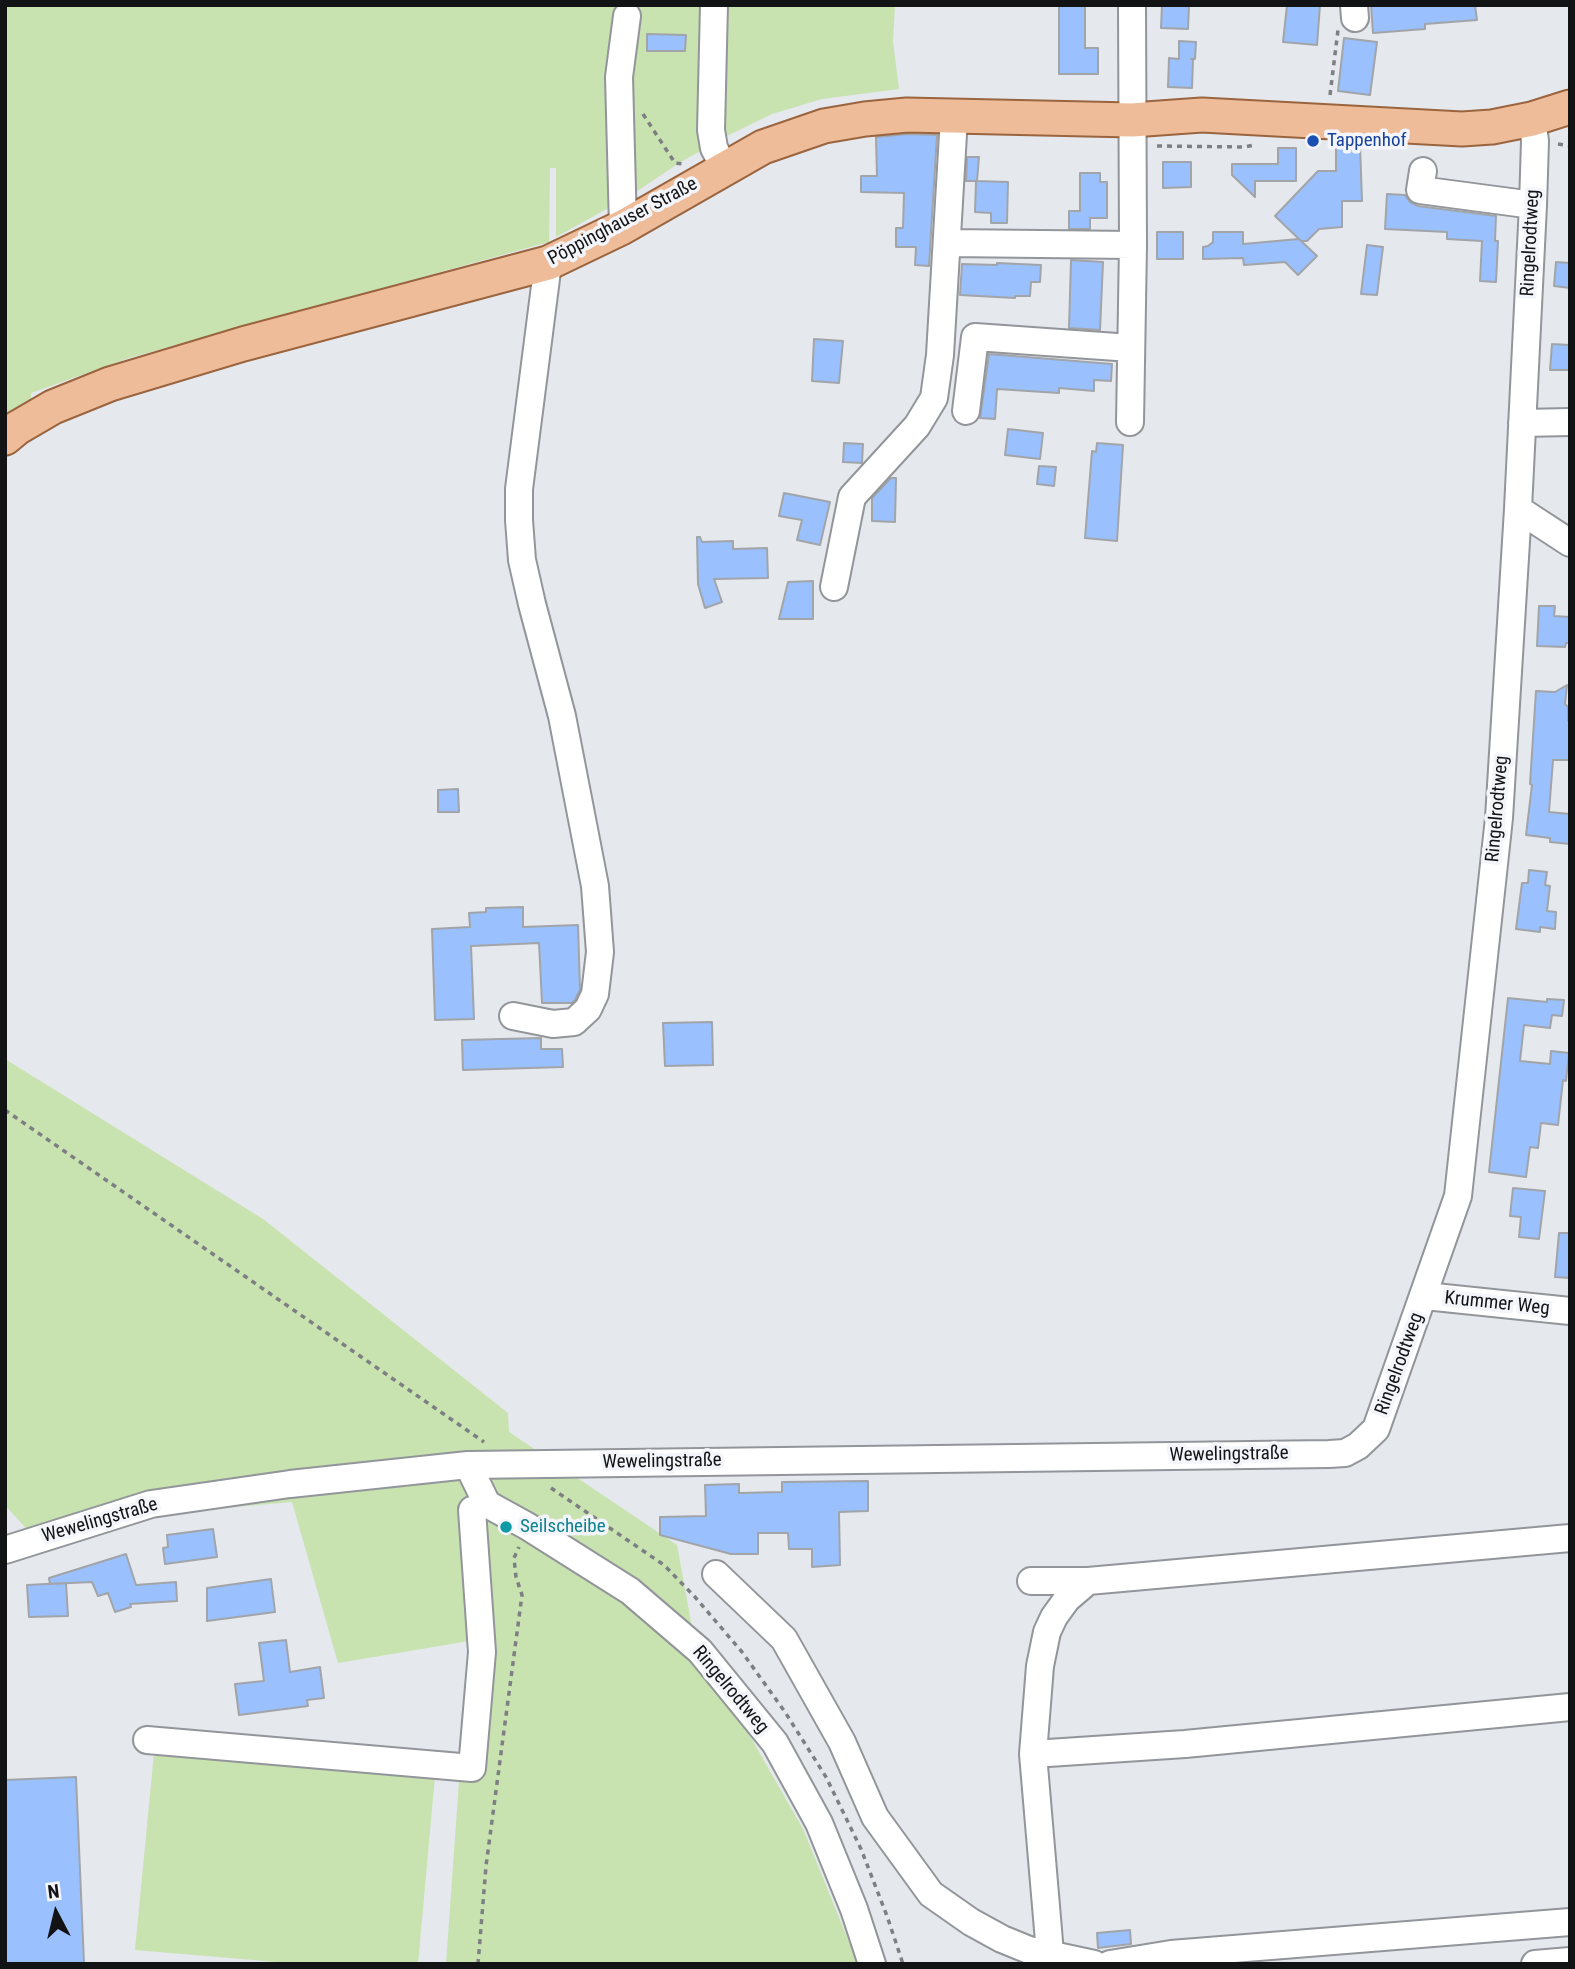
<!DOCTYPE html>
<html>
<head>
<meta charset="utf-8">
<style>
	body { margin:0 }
	#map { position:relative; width:1575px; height:1969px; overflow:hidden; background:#e5e8ed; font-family:"Roboto Condensed",sans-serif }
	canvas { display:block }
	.frame { position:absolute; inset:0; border:7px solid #121314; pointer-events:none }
	.north { position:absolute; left:21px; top:1878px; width:70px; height:70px; -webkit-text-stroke:5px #f3f5fa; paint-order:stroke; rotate:353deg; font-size:19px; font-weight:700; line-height:28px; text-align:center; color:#121314 }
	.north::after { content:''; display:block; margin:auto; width:24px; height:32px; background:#121314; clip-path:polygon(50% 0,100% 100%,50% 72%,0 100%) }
</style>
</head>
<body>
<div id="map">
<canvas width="1575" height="1969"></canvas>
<div class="frame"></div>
<div class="north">N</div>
</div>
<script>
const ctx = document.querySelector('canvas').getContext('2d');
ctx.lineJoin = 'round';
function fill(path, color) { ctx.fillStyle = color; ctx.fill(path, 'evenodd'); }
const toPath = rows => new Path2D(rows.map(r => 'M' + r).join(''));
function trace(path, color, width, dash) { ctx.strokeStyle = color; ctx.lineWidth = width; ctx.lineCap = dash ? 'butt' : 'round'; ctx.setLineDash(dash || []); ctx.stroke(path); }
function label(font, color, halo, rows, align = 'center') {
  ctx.font = font + ' "Roboto Condensed",sans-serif'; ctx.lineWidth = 7; ctx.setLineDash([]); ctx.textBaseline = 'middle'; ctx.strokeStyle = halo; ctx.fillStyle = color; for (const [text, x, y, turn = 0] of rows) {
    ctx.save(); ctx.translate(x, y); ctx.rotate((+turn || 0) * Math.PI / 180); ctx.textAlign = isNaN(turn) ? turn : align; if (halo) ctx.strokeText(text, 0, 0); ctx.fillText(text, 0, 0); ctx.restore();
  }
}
fill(toPath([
	[5,5,895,5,893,42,899,89,822,99,772,114,729,135,679,163,630,196,556,237,556,168,550,168,549,242,129,358,31,393,31,409,5,426],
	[5,1059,263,1219,508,1413,509,1432,677,1545,698,1660,742,1722,803,1829,858,1964,446,1964,469,1641,338,1663,292,1502,177,1512,41,1545,5,1505],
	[154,1753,435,1776,418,1964,301,1964,135,1950]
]), '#c8e2b0');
const building = toPath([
	[1059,5,1085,5,1085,48,1098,48,1098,74,1059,74,1059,5],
	[1162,5,1189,6,1188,29,1161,28,1162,5],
	[1287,5,1320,5,1317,45,1283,42,1287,5],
	[1371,5,1475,5,1477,20,1425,24,1425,29,1373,33,1371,5],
	[647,34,686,35,685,51,647,51,647,34],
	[1344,38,1377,42,1370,95,1338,91,1344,38],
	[1179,41,1196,42,1195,59,1191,59,1193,59,1192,88,1168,87,1169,58,1179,59,1179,41],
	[908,134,937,135,929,266,915,265,916,247,896,247,896,228,903,228,904,193,861,192,861,176,877,176,876,137,908,134],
	[1336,145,1360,145,1362,201,1342,201,1342,227,1319,229,1307,241,1301,241,1275,216,1318,171,1336,171,1336,145],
	[1278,148,1296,148,1296,181,1255,181,1255,197,1232,175,1232,164,1278,164,1278,148],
	[967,157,979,157,977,181,1008,182,1007,223,991,223,991,213,975,212,976,181,966,181,967,157],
	[1163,162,1191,162,1191,187,1163,188,1163,162],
	[1080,173,1100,173,1100,182,1107,182,1107,218,1090,218,1090,229,1069,229,1069,211,1080,211,1080,173],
	[1387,194,1405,195,1410,202,1418,206,1496,216,1495,241,1498,241,1496,282,1480,281,1482,241,1447,239,1447,232,1385,229,1387,194],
	[1157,232,1183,232,1183,259,1157,259,1157,232],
	[1213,232,1243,232,1243,244,1299,239,1317,256,1298,275,1285,262,1244,265,1243,258,1203,259,1203,247,1208,246,1213,242,1213,232],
	[1367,245,1383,247,1377,295,1361,294,1367,245],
	[1071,260,1103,262,1100,330,1069,328,1071,260],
	[1556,262,1570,263,1570,288,1554,286,1556,262],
	[997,263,1041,265,1040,282,1031,282,1030,296,1015,296,1015,298,960,295,962,264,997,265,997,263],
	[814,339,843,341,839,383,812,381,814,339],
	[1552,344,1570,345,1570,370,1550,370,1552,344],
	[989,354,1112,364,1111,381,1094,380,1094,391,1059,388,1059,393,997,389,995,419,980,418,989,354],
	[1008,429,1043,433,1040,459,1005,455,1008,429],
	[844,443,863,444,862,463,843,462,844,443],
	[1097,443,1123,445,1117,541,1085,538,1092,451,1096,452,1097,443],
	[1039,466,1056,467,1054,486,1037,484,1039,466],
	[891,478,896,478,895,522,872,521,872,498,891,478],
	[784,493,830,502,820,545,797,540,802,520,779,516,784,493],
	[697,537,700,537,702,542,733,541,733,549,767,548,768,578,714,579,722,602,705,608,698,584,697,537],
	[813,581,813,619,779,619,788,582,813,581],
	[1539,606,1555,606,1554,616,1570,617,1570,643,1566,643,1565,647,1537,646,1539,606],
	[1567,685,1565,704,1568,707,1568,721,1570,721,1570,760,1553,760,1549,812,1570,814,1570,844,1550,842,1550,838,1526,835,1532,785,1530,784,1536,691,1555,692,1567,685],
	[458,789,459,812,438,812,438,790,458,789],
	[1529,870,1547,872,1545,885,1550,886,1547,911,1556,912,1555,929,1540,927,1540,932,1516,929,1522,883,1528,883,1529,870],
	[523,907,523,927,578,925,580,990,575,1000,572,1003,542,1003,539,943,471,946,474,1019,435,1020,432,929,470,927,469,913,486,912,486,908,523,907],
	[1508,998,1547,1002,1547,999,1564,1000,1562,1016,1552,1015,1550,1028,1524,1025,1520,1061,1550,1064,1551,1051,1569,1053,1566,1081,1563,1080,1558,1125,1541,1123,1538,1148,1530,1147,1526,1177,1489,1172,1508,998],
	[712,1022,713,1065,665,1066,663,1023,712,1022],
	[541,1038,541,1049,562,1049,563,1067,463,1070,462,1040,541,1038],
	[1513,1188,1545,1191,1539,1239,1519,1237,1521,1217,1510,1216,1513,1188],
	[1559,1233,1570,1233,1570,1278,1555,1277,1559,1233],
	[868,1481,868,1511,839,1512,840,1565,812,1567,812,1549,789,1549,788,1533,758,1533,758,1554,731,1554,660,1535,660,1517,706,1516,705,1485,739,1484,739,1493,782,1492,782,1482,868,1481],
	[213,1529,217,1557,165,1564,163,1548,168,1547,167,1535,213,1529],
	[126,1554,136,1585,176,1582,177,1601,130,1604,131,1607,115,1612,108,1593,98,1596,92,1582,50,1584,49,1578,126,1554],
	[271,1579,275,1612,207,1621,207,1588,271,1579],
	[66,1583,68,1616,29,1617,27,1585,66,1583],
	[286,1640,290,1672,320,1667,324,1698,307,1700,308,1706,239,1715,235,1684,264,1681,259,1643,286,1640],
	[76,1777,84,1964,5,1964,5,1780,76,1777],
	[1130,1930,1131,1944,1098,1948,1097,1933,1130,1930]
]);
fill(building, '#9ac1fd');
trace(building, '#a1a4a8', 2);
const minor = toPath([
	[714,5,711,130,714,148,725,169],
	[1354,5,1355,18],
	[1423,171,1420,190,1533,205],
	[623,227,619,77,627,16],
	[948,243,1133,245],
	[966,411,975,337,1131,348],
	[1130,422,1133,245,1132,5],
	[1522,423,1570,422],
	[1518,509,1570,543],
	[834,587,852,497,917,426,934,398,940,355,954,117],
	[513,1016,553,1024,574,1022,588,1009,595,994,600,952,595,886,562,716,532,604,522,560,519,520,519,489,548,263],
	[1425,1296,1570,1311],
	[468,1465,487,1504,527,1526,630,1591,700,1651,775,1743,819,1823,854,1909,872,1964],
	[5,1550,151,1504,290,1484,468,1465,1329,1454,1345,1453,1358,1446,1376,1429,1458,1196,1499,818,1518,509,1533,205,1535,141,1532,119],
	[716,1574,784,1639,842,1742,875,1817,931,1894,971,1922,1002,1939,1029,1950,1094,1964],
	[1031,1581,1088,1581,1570,1538],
	[147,1740,472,1768,482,1652,472,1510],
	[1033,1754,1185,1744,1570,1707],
	[1050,1953,1033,1754,1040,1666,1047,1632,1054,1617,1067,1599,1088,1581],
	[1110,1964,1171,1954,1570,1922],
	[1535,1964,1570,1961]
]);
const major = toPath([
	[5,438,17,428,53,407,110,384,243,344,548,263,623,227,763,147,824,126,865,119,907,115,1132,120,1202,115,1462,129,1492,127,1532,119,1570,107]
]);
trace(minor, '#929599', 30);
trace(major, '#9a643e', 37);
trace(toPath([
	[1330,95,1338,30],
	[643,114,675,163,683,164],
	[1558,144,1570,146],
	[1157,146,1245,147,1254,145],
	[5,1110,484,1442],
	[551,1488,664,1565,695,1597,742,1652,785,1712,826,1777,861,1849,887,1916,903,1964],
	[478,1964,486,1866,522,1595,516,1577,514,1558,519,1547]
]), '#7d7f82', 3.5, [5, 5]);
trace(minor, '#fff', 26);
trace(major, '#eebc99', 33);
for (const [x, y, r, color] of [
	[1313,141,7,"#1a4fb4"],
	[506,1527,7,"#0f9aa8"]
]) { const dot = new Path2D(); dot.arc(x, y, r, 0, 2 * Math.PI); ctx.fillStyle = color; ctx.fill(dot); trace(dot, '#f3f5fa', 2.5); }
label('19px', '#164399', '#f3f5fa', [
	["Tappenhof",1327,141]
], 'left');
label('19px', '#121314', '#f3f5fa', [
	["Pöppinghauser Straße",623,222,-28],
	["Ringelrodtweg",1531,243,-87],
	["Ringelrodtweg",1498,809,-85],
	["Krummer Weg",1497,1304,6],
	["Ringelrodtweg",1400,1364,-70],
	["Wewelingstraße",1229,1455,-1],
	["Wewelingstraße",662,1462,-1],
	["Wewelingstraße",100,1521,-16],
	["Ringelrodtweg",730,1690,50]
]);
label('19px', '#0d838f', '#f3f5fa', [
	["Seilscheibe",520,1527]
], 'left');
</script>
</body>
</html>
